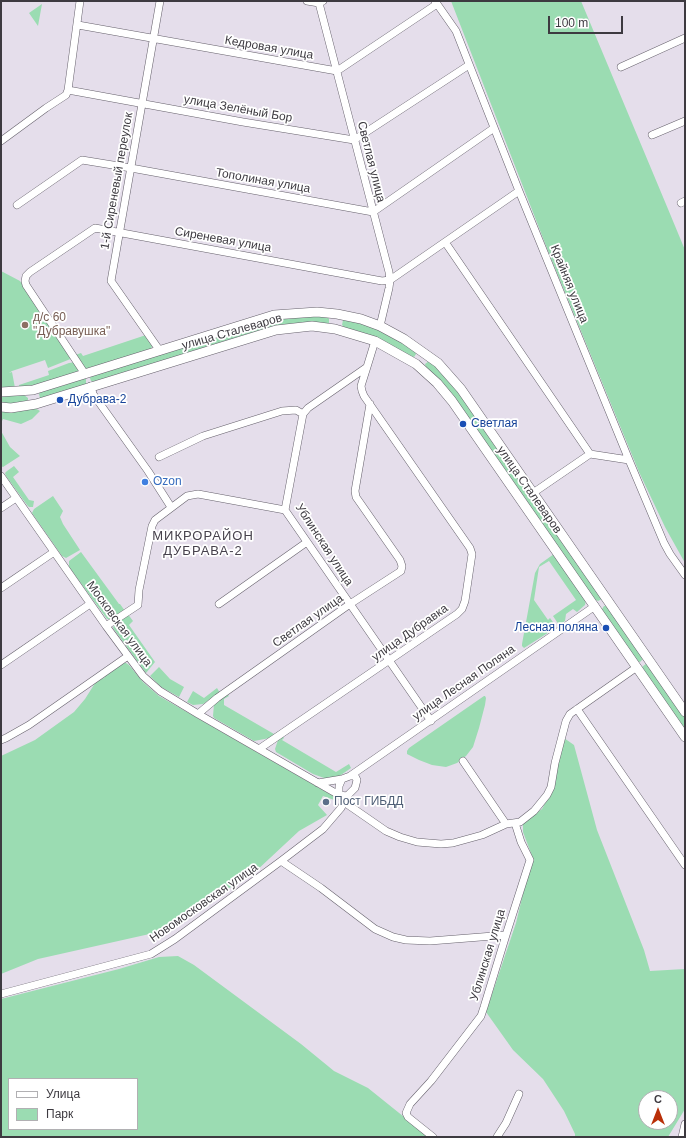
<!DOCTYPE html>
<html>
<head>
<meta charset="utf-8">
<style>
	body { margin:0 }
	#map { position:relative; width:686px; height:1138px; overflow:hidden; background:#e5deeb; font-family:Arial,sans-serif }
	canvas { display:block }
	.frame { position:absolute; inset:0; border:2px solid #3d3a40; pointer-events:none }
	.legend { position:absolute; left:8px; top:1078px; width:130px; height:52px; box-sizing:border-box; background:#fff; border:1px solid #b1b0b3; margin:0; padding:5px 7px; list-style:none; font-size:12px; color:#3d3a40 }
	.legend li { display:flex; align-items:center; gap:8px; height:20px }
	.legend b { width:20px; border:1px solid #b1b0b3 }
	.north { position:absolute; left:638px; top:1090px; width:40px; height:40px; box-sizing:border-box; background:#fff; border:1px solid #b1b0b3; border-radius:50%; rotate:0deg; font-size:11px; font-weight:700; line-height:16px; text-align:center; color:#3d3a40 }
	.north::after { content:''; display:block; margin:auto; width:14px; height:18px; background:#b92f08; clip-path:polygon(50% 0,100% 100%,50% 72%,0 100%) }
	.scale { position:absolute; left:548px; top:16px; width:75px; height:18px; box-sizing:border-box; border:2px solid #3d3a40; border-top:0; padding-left:5px; font-size:12px; line-height:14px; white-space:nowrap; color:#3d3a40; -webkit-text-stroke:3px #fff; paint-order:stroke }
</style>
</head>
<body>
<div id="map">
<canvas width="686" height="1138"></canvas>
<div class="frame"></div>
<ul class="legend">
<li><b style="height:5px;background:#fff"></b>Улица</li>
<li><b style="height:11px;background:#9bdcb2"></b>Парк</li>
</ul>
<div class="north">С</div>
<div class="scale">100 m</div>
</div>
<script>
const ctx = document.querySelector('canvas').getContext('2d');
ctx.lineJoin = 'round';
function fill(path, color) { ctx.fillStyle = color; ctx.fill(path, 'evenodd'); }
const toPath = rows => new Path2D(rows.map(r => 'M' + r).join(''));
function trace(path, color, width, dash) { ctx.strokeStyle = color; ctx.lineWidth = width; ctx.lineCap = dash ? 'butt' : 'round'; ctx.setLineDash(dash || []); ctx.stroke(path); }
function label(font, color, halo, rows, align = 'center') {
  ctx.font = font + ' Arial,sans-serif'; ctx.lineWidth = 3.5; ctx.setLineDash([]); ctx.textBaseline = 'middle'; ctx.strokeStyle = halo; ctx.fillStyle = color; for (const [text, x, y, turn = 0] of rows) {
    ctx.save(); ctx.translate(x, y); ctx.rotate((+turn || 0) * Math.PI / 180); ctx.textAlign = isNaN(turn) ? turn : align; if (halo) ctx.strokeText(text, 0, 0); ctx.fillText(text, 0, 0); ctx.restore();
  }
}
fill(toPath([
	[451,1,581,1,668,209,685,250,685,563,665,527,639,472,548,251],
	[42,4,38,26,29,13],
	[1,271,20,281,73,358,48,368,45,360,12,371,9,373,12,372,15,388,1,389],
	[290,316,327,316,329,319,329,323,324,325,312,323,95,382,91,381,90,378,92,375,256,323],
	[347,319,371,326,415,349,416,354,414,357,409,356,345,328,342,325,343,320],
	[146,335,153,344,151,349,86,370,75,355,81,353,83,356],
	[429,361,433,363,456,388,602,599,598,601,594,599,426,368,425,364],
	[76,362,80,371,42,385,19,388,19,385,49,375,48,371,69,363],
	[84,377,86,379,86,385,43,399,40,398,39,394,41,391],
	[2,395,24,395,28,398,28,400,24,404,1,405],
	[35,408,40,411,32,419,21,424,3,419,1,423,1,411],
	[1,431,10,447,20,456,3,467,1,466],
	[14,466,19,472,13,477,29,500,34,501,33,507,29,507,27,505,6,476,5,473,7,471],
	[53,496,63,511,60,517,63,524,80,550,66,558,62,556,32,513,34,509],
	[81,552,119,604,120,604,125,611,112,619,107,619,69,567,69,561],
	[554,554,586,600,585,605,577,612,573,609,566,614,565,621,559,625,553,616,576,600,549,561,539,567,534,600,548,620,550,618,555,625,554,629,524,648,522,646,522,644,535,573,540,564],
	[604,606,608,606,643,659,640,662,635,661,603,613,602,609],
	[127,613,133,621,129,625,155,662,146,673,113,628,115,622],
	[121,663,126,663,129,665,143,682,159,696,335,797,337,801,323,796,318,805,327,815,299,831,255,872,189,913,154,933,38,959,1,974,1,756,35,740,74,712,85,699,97,680,104,678,107,673],
	[647,663,685,715,685,733,642,667],
	[159,667,170,679,184,687,179,697,161,687,150,676],
	[217,688,220,693,203,704,193,705,187,702,193,691,204,698],
	[227,694,229,696,224,699,224,705,274,734,279,731,275,737,254,741,214,718,213,716,214,704],
	[484,696,485,696,486,698,485,705,479,728,473,747,466,756,457,763,446,767,432,765,419,760,407,754,407,751,409,748],
	[283,736,284,738,282,740,336,772,349,764,351,768,338,777,333,779,324,778,313,774,276,752,275,749,278,740],
	[564,738,574,745,597,830,644,950,650,971,685,969,685,1109,668,1137,575,1137,575,1134,564,1111,543,1079,513,1050,486,1012,516,923,532,856,523,832,523,822,542,809,551,792],
	[646,1098,670,1098,670,1122,646,1122],
	[178,956,194,965,301,1044,334,1071,368,1088,429,1137,1,1137,1,999,119,969,159,957],
	[9,1079,137,1079,137,1129,9,1129]
]), '#9bdcb2');
const minor = toPath([
	[307,1,319,3,323,1],
	[435,1,456,31,519,191,629,460,664,543,670,554,685,575],
	[319,3,389,272,390,280,389,288,380,326],
	[78,25,337,71,437,4],
	[621,67,685,38],
	[68,90,80,1],
	[652,135,685,121],
	[1,141,46,108,66,95,68,90,243,122,354,140,469,65],
	[681,203,685,201],
	[17,205,82,160,131,168,373,212,494,128],
	[445,242,590,454],
	[375,341,367,367,308,408,303,414,285,510,431,721],
	[160,351,111,281,160,1],
	[85,374,26,285,25,281,26,276,30,272,95,228,382,281,390,280,519,191],
	[91,386,93,394,148,471,171,507],
	[159,457,203,436,282,411,296,410,303,414],
	[1,476,106,626,143,676,160,691,198,714,339,795],
	[533,493,590,454,629,460],
	[1,508,16,498],
	[1,588,54,552],
	[219,604,307,542],
	[106,626,138,605,139,590,152,526,155,520,187,496,198,494,285,510],
	[1,665,90,604],
	[577,709,685,865],
	[198,714,217,698,350,604,401,571,402,566,400,560,356,497,355,491,370,404],
	[1,740,6,738,29,725,128,656],
	[259,749,457,614,462,609,465,601,472,554,470,548,364,396,362,391,361,386,367,367],
	[463,761,506,824],
	[350,776,595,606],
	[350,776,355,776,357,780,355,788,347,796,339,795,339,786,342,779,350,776],
	[318,783,342,779],
	[344,802,386,831,400,837,417,842,441,844,453,843,482,835,506,824,520,822,534,811,547,795,551,787,555,763,566,721,570,714,637,667],
	[281,861,321,888,375,929,393,937,406,940,430,941,506,935],
	[1,994,151,954,175,939,281,861,323,829,341,808,344,802,344,796],
	[433,1137,408,1117,406,1113,410,1104,431,1081,481,1016,484,1007,506,935,530,860,521,842,515,823],
	[497,1137,506,1123,519,1094],
	[682,1137,685,1124]
]);
const major = toPath([
	[1,392,33,390,274,315,317,312,337,314,361,319,380,326,404,339,438,363,461,389,685,712],
	[1,407,11,408,36,404,276,330,312,326,335,329,375,341,416,364,437,383,452,401,685,737]
]);
trace(minor, '#66616c', 8);
trace(major, '#66616c', 10);
trace(minor, '#fff', 7);
trace(major, '#fff', 9);
for (const [x, y, r, color] of [
	[25,325,4,"#8d6e63"],
	[60,400,4,"#1a4fb4"],
	[463,424,4,"#1a4fb4"],
	[145,482,4,"#3f7fe0"],
	[606,628,4,"#1a4fb4"],
	[326,802,4,"#5c6f8a"]
]) { const dot = new Path2D(); dot.arc(x, y, r, 0, 2 * Math.PI); ctx.fillStyle = color; ctx.fill(dot); trace(dot, '#fff', 1.5); }
label('12px', '#3d3a40', '#fff', [
	["Кедровая улица",269,48,10],
	["улица Зелёный Бор",238,109,10],
	["Светлая улица",371,162,76],
	["1-й Сиреневый переулок",117,181,-80],
	["Тополиная улица",263,181,10],
	["Сиреневая улица",223,240,10],
	["Крайняя улица",569,284,68],
	["улица Сталеваров",232,332,-16],
	["улица Сталеваров",529,490,55],
	["Ублинская улица",324,545,57],
	["Светлая улица",308,621,-35],
	["Московская улица",119,624,54],
	["улица Дубравка",410,633,-35],
	["улица Лесная Поляна",464,683,-35],
	["Новомосковская улица",204,903,-35],
	["Ублинская улица",488,955,-73]
]);
label('12px', '#785e54', '#fff', [
	["д/с 60",33,318],
	["\"Дубравушка\"",33,332]
], 'left');
label('12px', '#164399', '#fff', [
	["Дубрава-2",68,400],
	["Светлая",471,424],
	["Лесная поляна",598,628,"right"]
], 'left');
label('12px', '#366cbe', '#fff', [
	["Ozon",153,482]
], 'left');
label('12px', '#4e5e75', '#fff', [
	["Пост ГИБДД",334,802]
], 'left');
ctx.letterSpacing = '1px';
label('13px', '#46414c', '#fff', [
	["МИКРОРАЙОН",203,536],
	["ДУБРАВА-2",203,551]
]);
ctx.letterSpacing = '0px';
</script>
</body>
</html>
